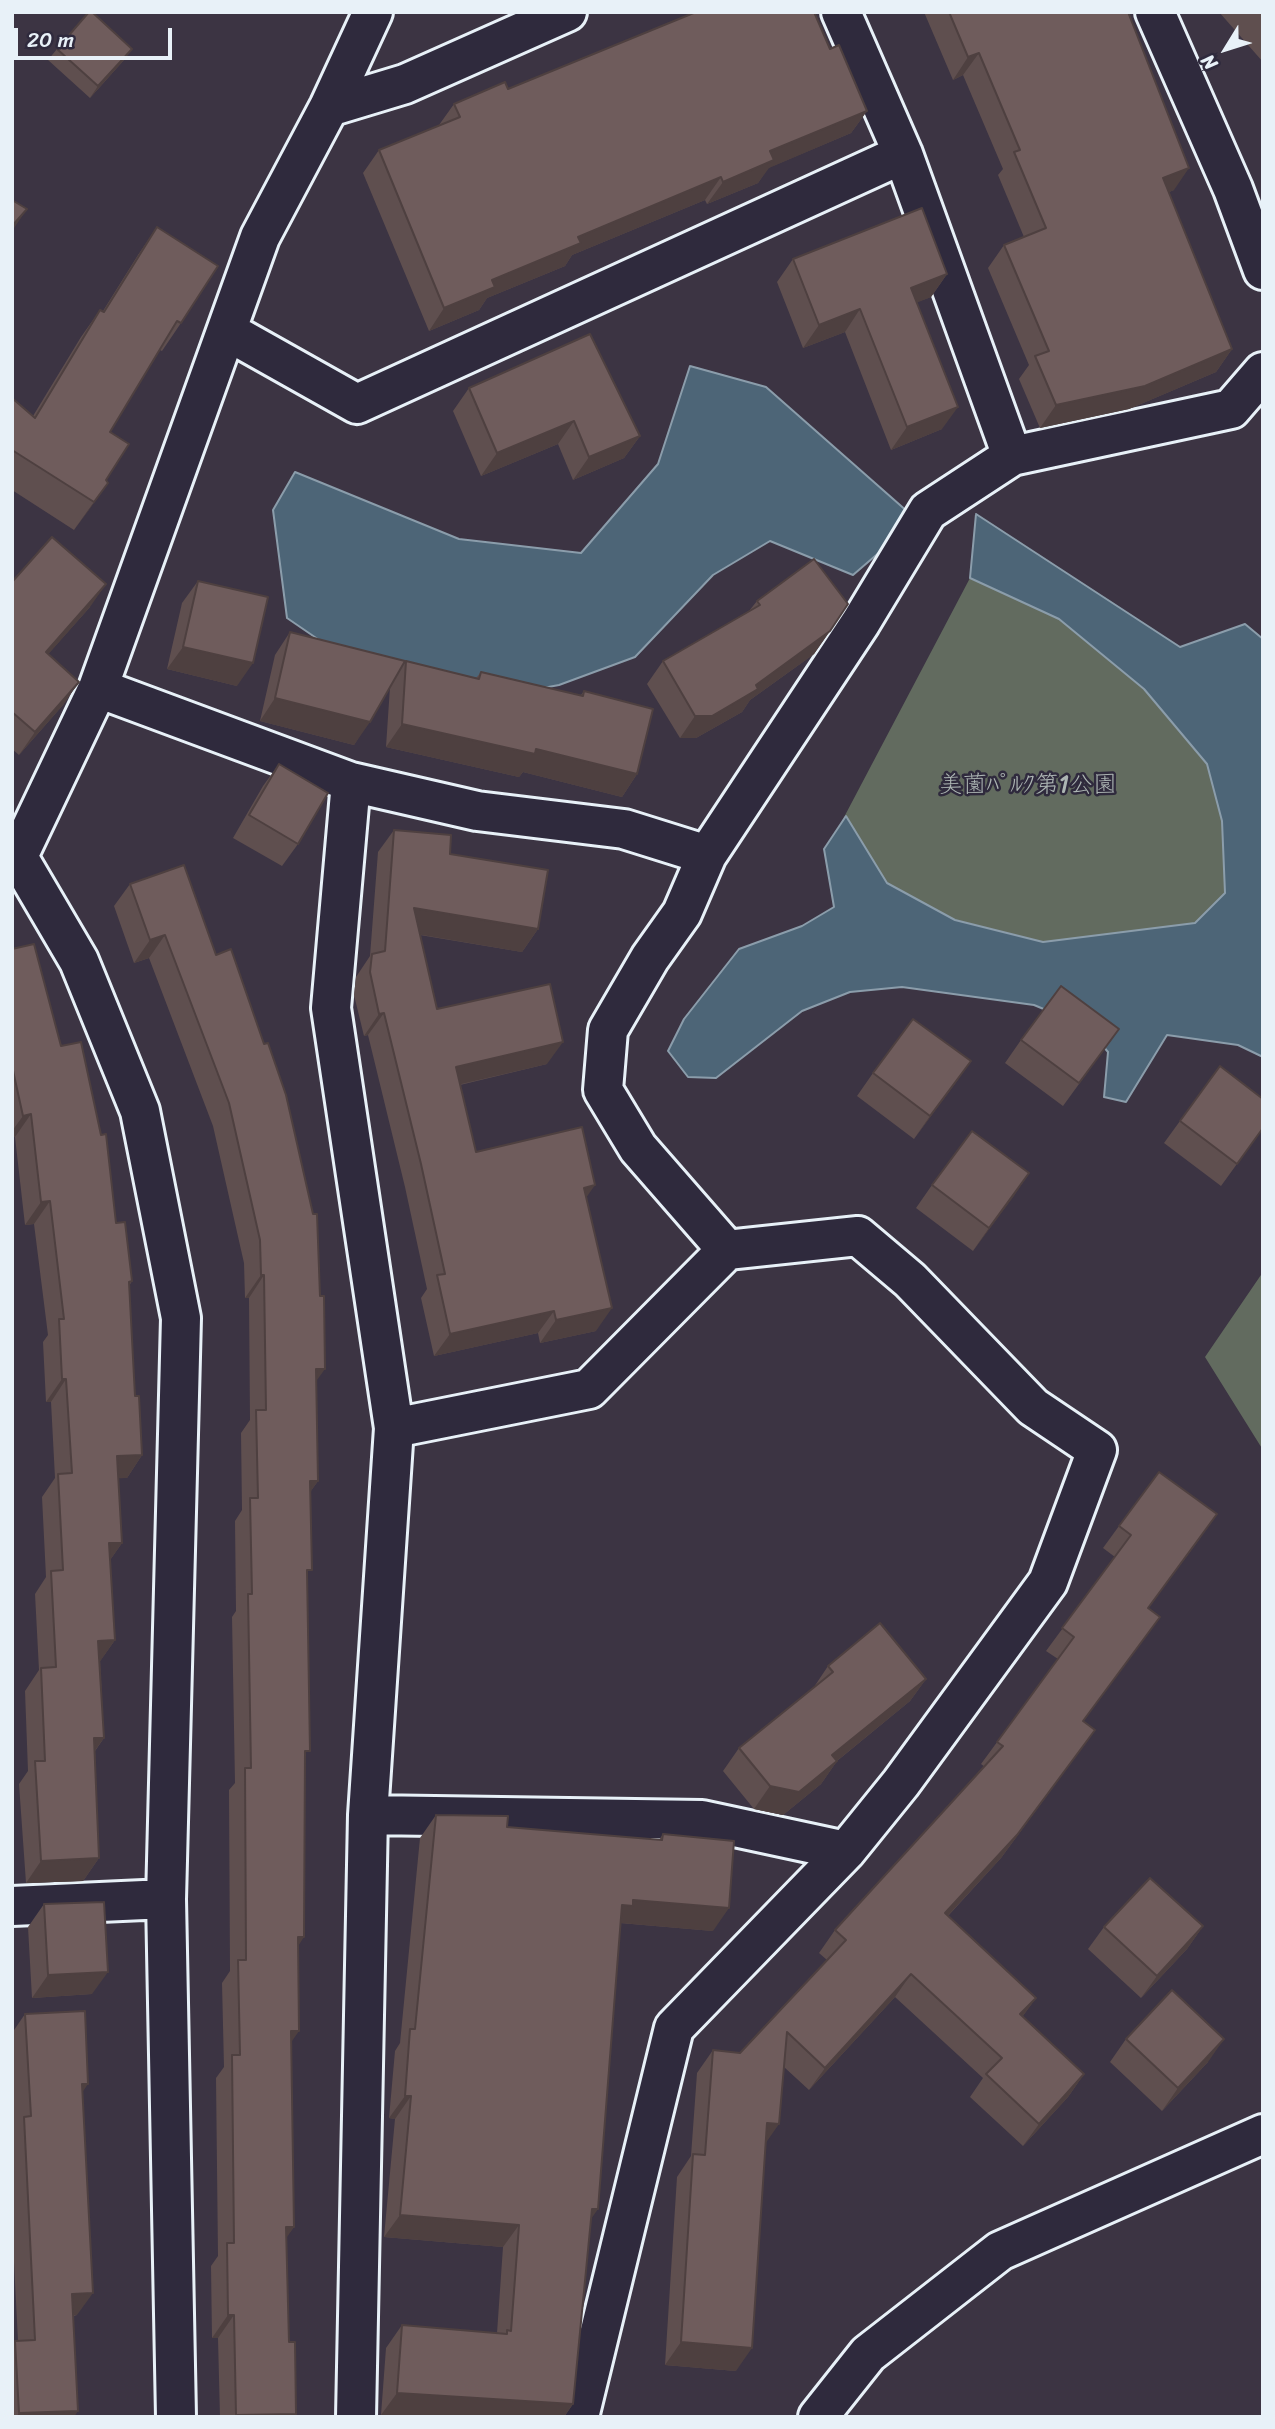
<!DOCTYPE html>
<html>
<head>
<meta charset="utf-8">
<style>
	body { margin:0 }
	#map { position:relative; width:1275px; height:2429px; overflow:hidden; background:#3c3443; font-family:Sriracha,sans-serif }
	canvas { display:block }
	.frame { position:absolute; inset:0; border:14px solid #e8f1f8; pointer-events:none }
	.north { position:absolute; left:1191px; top:14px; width:70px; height:70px; -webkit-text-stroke:5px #2f2a3d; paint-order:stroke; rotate:232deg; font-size:19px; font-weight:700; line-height:28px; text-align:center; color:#e8f1f8 }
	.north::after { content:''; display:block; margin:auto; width:24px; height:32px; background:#e8f1f8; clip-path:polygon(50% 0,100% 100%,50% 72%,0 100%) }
	.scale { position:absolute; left:14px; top:28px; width:158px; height:32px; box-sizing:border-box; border:4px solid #e8f1f8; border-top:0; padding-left:9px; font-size:21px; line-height:24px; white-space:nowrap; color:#e8f1f8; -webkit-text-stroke:5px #2f2a3d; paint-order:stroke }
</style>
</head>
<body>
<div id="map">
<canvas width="1275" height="2429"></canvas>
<div class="frame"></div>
<div class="north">N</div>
<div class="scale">20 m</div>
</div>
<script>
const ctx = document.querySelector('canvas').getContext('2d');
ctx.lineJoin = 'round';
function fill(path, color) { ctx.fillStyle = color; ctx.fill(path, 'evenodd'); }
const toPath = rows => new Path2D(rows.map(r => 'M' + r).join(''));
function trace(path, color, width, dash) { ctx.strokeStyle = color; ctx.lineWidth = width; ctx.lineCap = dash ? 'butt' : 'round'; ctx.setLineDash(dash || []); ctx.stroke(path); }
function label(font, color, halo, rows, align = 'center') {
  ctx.font = font + ' Sriracha,"Klee One",sans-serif'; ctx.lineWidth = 5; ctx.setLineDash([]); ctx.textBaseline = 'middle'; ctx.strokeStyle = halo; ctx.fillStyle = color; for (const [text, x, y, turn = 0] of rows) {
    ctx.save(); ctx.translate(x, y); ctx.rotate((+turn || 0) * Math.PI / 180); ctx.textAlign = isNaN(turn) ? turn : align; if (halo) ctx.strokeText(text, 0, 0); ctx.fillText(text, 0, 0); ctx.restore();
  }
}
fill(toPath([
	[970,578,1059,619,1144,689,1207,764,1222,821,1225,893,1195,923,1043,942,955,920,887,883,842,821],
	[1263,1272,1263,1450,1205,1357]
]), '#626b5f');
const water = toPath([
	[690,366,766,387,917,520,853,575,770,541,713,575,635,657,559,685,484,699,379,681,287,618,273,510,295,472,459,539,581,553,658,464,690,366],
	[976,514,1180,647,1245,624,1263,639,1263,1057,1238,1045,1167,1035,1126,1102,1104,1097,1108,1052,1087,1027,1034,1005,902,987,850,992,802,1011,716,1078,688,1077,668,1051,684,1019,739,949,802,926,834,907,824,849,846,816,887,883,955,920,1043,942,1195,923,1225,893,1222,821,1207,764,1144,689,1059,619,970,578,976,514]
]);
fill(water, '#4d6577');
trace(water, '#8b9dab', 2);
const minor = toPath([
	[841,12,903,154],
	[1155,12,1233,189,1263,270],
	[329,107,405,84,567,12],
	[227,331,357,404,903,154,1012,456,1231,409,1263,372],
	[98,688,351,782,477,811,624,829,707,855,682,913,650,958,608,1030,603,1090,638,1148,727,1250,858,1236,910,1280,1033,1407,1097,1450,1048,1582,901,1783,846,1851,674,2028,579,2417],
	[351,782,331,1008,394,1428,368,1815,356,2417],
	[12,847,79,961,140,1111,181,1318,166,1899,176,2417],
	[707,855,861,622,928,511,1012,456],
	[12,859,19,854,98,688,260,237,329,107,373,12],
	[394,1428,589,1389,727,1250],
	[368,1815,702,1820,846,1851],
	[12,1906,166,1899],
	[818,2417,868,2354,1000,2251,1263,2134]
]);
trace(minor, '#e8f1f8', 44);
trace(minor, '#2f2a3d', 38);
fill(toPath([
	[924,12,1128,12,1174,190,1169,192,1232,349,1216,372,1129,409,1040,428,1019,379,1029,365,988,268,1004,245,1024,237,998,175,1003,169,963,75,953,80],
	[1219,12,1263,12,1263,62],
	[57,49,124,60,90,98,48,60],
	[830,49,867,111,851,133,768,168,758,183,707,204,705,200,572,255,565,266,487,298,479,310,429,331,363,173,379,150,439,125,454,104,508,89],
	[157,227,181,323,162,351,160,350,110,432,106,480,108,483,74,530,12,490,12,398,33,416,81,337,100,310,103,311,138,255],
	[793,259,947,274,931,297,917,302,942,429,891,450,845,332,803,348,777,282],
	[469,388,640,436,624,458,573,480,558,444,481,476,453,411],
	[198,581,237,686,167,669,182,603],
	[12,582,90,607,48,654,79,682,63,705,19,755,12,749],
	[757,601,830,631,814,654,750,700,742,712,696,738,680,738,647,684,663,661,749,611],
	[290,632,399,672,406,661,476,678,481,672,581,695,584,691,637,774,622,797,523,772,519,777,386,747,390,687,354,745,260,721,275,655],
	[279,764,298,844,282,866,233,838,263,786],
	[394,830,450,854,538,929,522,952,420,935,437,1009,547,1064,460,1085,476,1152,586,1198,596,1331,540,1343,538,1333,434,1356,421,1298,427,1289,405,1187,368,1035,364,1036,354,995,356,977,370,956,378,852],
	[184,865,316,1382,318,1481,310,1492,307,1577,305,1759,298,1947,291,2041,294,2227,286,2237,289,2342,296,2414,294,2417,220,2417,218,2338,212,2338,211,2266,218,2256,216,2078,224,2067,222,1983,230,1971,229,1790,235,1783,232,1617,236,1611,235,1521,242,1510,241,1433,250,1420,249,1298,245,1298,244,1263,213,1126,149,958,134,963,114,906,130,884],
	[12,949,61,1046,116,1223,132,1281,129,1286,135,1396,142,1455,127,1478,118,1478,122,1543,110,1560,115,1640,100,1661,104,1738,95,1751,99,1858,83,1881,26,1883,19,1784,28,1771,25,1691,39,1670,35,1594,46,1577,42,1497,55,1478,51,1402,46,1402,43,1342,48,1335,34,1224,25,1225,15,1137,12,1137],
	[1119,1029,1063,1106,1005,1063,1021,1040],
	[971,1061,914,1139,857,1096,873,1073],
	[1180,1121,1263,1128,1221,1186,1164,1143],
	[1029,1173,973,1251,916,1208,932,1185],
	[1119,1526,1201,1537,1148,1608,1144,1639,1083,1721,1095,1730,1001,1858,948,1916,1036,1998,1022,2017,1084,2074,1068,2097,1023,2146,970,2097,983,2078,895,1997,809,2090,784,2067,766,2143,736,2371,665,2365,677,2177,691,2156,697,2073,713,2050,740,2053,827,1960,819,1953,835,1930,985,1767,981,1764,1058,1659,1046,1651,1115,1557,1103,1548],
	[828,1666,926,1679,910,1701,837,1761,821,1784,783,1815,754,1809,723,1771,739,1748,814,1687],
	[436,1815,507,1827,659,1840,663,1834,713,1931,620,1923,573,2404,564,2417,402,2417,381,2415,386,2348,402,2325,497,2333,503,2247,384,2237,395,2119,389,2118,395,2051,400,2043,420,1838],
	[44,1904,92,1994,32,1998,28,1927],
	[1203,1926,1187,1949,1141,1998,1088,1949,1104,1927],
	[25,2014,83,2092,77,2315,74,2316,74,2417,12,2417,12,2345,15,2341,18,2341,12,2223,12,2133,14,2131,12,2092,12,2033],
	[1126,2039,1208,2062,1162,2111,1110,2062]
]), '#5f4f4f');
fill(toPath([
	[132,49,124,60,90,98,98,86],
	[979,53,963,75,953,80,968,57],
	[867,111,851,133,769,168,758,183,707,204,723,182,770,151],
	[1189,168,1174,190,1148,201,1163,178],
	[721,177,705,200,572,255,565,266,487,298,479,310,429,331,444,308,492,280,578,237],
	[27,209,12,231,12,226],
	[947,274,931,297,896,311,911,288],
	[860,309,845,332,803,348,819,325],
	[1232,349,1216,372,1129,409,1040,428,1056,405],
	[958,407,942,429,891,450,907,427],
	[574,421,558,444,481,476,497,453],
	[640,436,624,458,573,480,589,457],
	[108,483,89,510,74,530,94,502],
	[106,584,90,607,30,675,46,652],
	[830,631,814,654,750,700,742,712,696,738,680,738,695,716,756,685],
	[183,647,253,663,237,686,167,669],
	[79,682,63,705,19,755,35,732],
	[275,698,370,722,354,745,260,721],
	[402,724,536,749,637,774,622,797,523,772,519,777,386,747],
	[414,908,538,929,522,952,399,931],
	[165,935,149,958,134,963,150,940],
	[384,1013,368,1035,364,1036,379,1014],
	[563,1042,547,1064,440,1089,456,1067],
	[971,1061,955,1084,914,1139,930,1116],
	[31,1114,15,1137,12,1137,12,1131,23,1116],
	[1029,1173,1014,1196,973,1251,989,1228],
	[595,1185,579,1208,584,1188],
	[50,1201,34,1224,25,1225,41,1202],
	[261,1275,264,1275,249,1298,245,1298],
	[612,1308,596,1331,540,1343,556,1320],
	[554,1311,538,1333,434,1356,450,1334],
	[316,1369,325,1369,309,1391],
	[62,1379,66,1379,51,1402,46,1402],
	[142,1455,127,1478,101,1479,117,1456],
	[310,1481,318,1481,302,1504],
	[109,1543,122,1543,106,1566],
	[115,1640,99,1663,98,1641],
	[926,1679,910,1701,816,1778,832,1755],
	[1095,1730,1001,1858,929,1936,945,1913],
	[94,1738,104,1738,88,1760],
	[837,1761,821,1784,783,1815,754,1809,770,1786],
	[99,1858,83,1881,26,1883,41,1861],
	[633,1900,729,1908,713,1931,621,1923,622,1905],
	[1203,1926,1187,1949,1141,1998,1157,1976],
	[298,1937,304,1937,289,1960],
	[108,1972,92,1994,32,1998,48,1975],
	[911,1974,895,1997,809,2090,825,2068],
	[1036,1998,1020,2020,1020,2014],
	[291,2031,299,2031,283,2054],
	[1224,2039,1208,2062,1162,2111,1178,2088],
	[1084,2074,1068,2097,1023,2146,1039,2124],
	[82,2084,88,2084,73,2106],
	[405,2096,411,2096,395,2119,389,2118],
	[767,2123,779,2124,763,2147],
	[592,2209,598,2209,582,2232],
	[400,2215,519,2225,503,2247,384,2237],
	[286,2227,294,2227,278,2250],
	[93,2293,77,2315,57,2316,72,2294],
	[228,2315,234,2315,218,2338,212,2338],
	[681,2342,752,2348,736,2371,665,2365],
	[397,2393,573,2404,564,2417,402,2417,381,2415],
	[78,2411,74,2417,16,2417,19,2413],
	[296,2414,294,2417,235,2417,236,2415]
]), '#4e4040');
const building = toPath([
	[89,12,92,12,132,49,98,86,57,49,89,12],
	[696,12,814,12,830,49,839,45,867,111,770,151,774,160,723,182,721,177,578,237,581,243,492,280,495,287,444,308,379,150,460,117,454,104,505,82,508,89,696,12],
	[949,12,1128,12,1189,168,1163,178,1232,349,1145,386,1056,405,1035,356,1049,351,1004,245,1046,228,1014,152,1020,150,979,53,968,57,949,12],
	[12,200,27,209,12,226,12,200],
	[922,208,947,274,911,288,958,407,907,427,860,309,819,325,793,259,922,208],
	[157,227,218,266,181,323,177,321,110,432,129,444,106,480,108,483,94,502,12,450,12,398,35,418,100,310,104,312,157,227],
	[590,334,640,436,589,457,574,421,497,453,469,388,590,334],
	[52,537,106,584,46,652,79,682,35,732,12,712,12,582,52,537],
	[814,559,848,604,830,631,756,685,758,689,712,716,695,716,663,661,760,605,757,601,814,559],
	[198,581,268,597,253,663,183,647,198,581],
	[290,632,405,661,370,722,275,698,290,632],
	[406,661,479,679,481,672,583,696,584,691,653,709,637,774,536,749,535,754,402,724,406,661],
	[279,764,328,793,298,844,249,815,279,764],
	[394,830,451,835,450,854,548,870,538,929,414,908,437,1009,550,984,563,1042,456,1067,476,1152,582,1127,595,1185,584,1188,612,1308,556,1320,554,1311,450,1334,437,1275,445,1274,421,1164,384,1013,379,1014,370,972,372,954,385,951,394,830],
	[184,865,216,955,231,949,264,1044,268,1043,286,1095,313,1214,317,1214,320,1296,324,1296,325,1369,316,1369,318,1481,310,1481,312,1570,307,1570,310,1751,305,1751,304,1937,298,1937,299,2031,291,2031,294,2227,286,2227,289,2342,295,2342,296,2414,236,2415,234,2315,228,2315,227,2243,234,2243,232,2055,240,2055,238,1960,246,1960,245,1768,251,1768,248,1594,252,1594,250,1498,258,1498,256,1410,266,1410,264,1275,261,1275,260,1240,229,1103,165,935,150,940,130,884,184,865],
	[34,944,61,1046,81,1042,101,1135,106,1134,116,1223,125,1222,132,1281,129,1282,135,1396,139,1396,142,1455,117,1456,122,1543,109,1543,115,1640,98,1641,104,1738,94,1738,99,1858,41,1861,35,1761,45,1761,41,1668,56,1667,51,1571,63,1570,58,1474,72,1473,66,1379,62,1379,59,1319,64,1319,50,1201,41,1202,31,1114,23,1116,12,1066,12,949,34,944],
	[1061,986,1119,1029,1079,1083,1021,1040,1061,986],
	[913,1019,971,1061,930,1116,873,1073,913,1019],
	[1220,1066,1263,1099,1263,1128,1237,1164,1180,1121,1220,1066],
	[972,1131,1029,1173,989,1228,932,1185,972,1131],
	[1159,1472,1217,1514,1148,1608,1160,1617,1083,1721,1095,1730,1017,1835,945,1913,1036,1998,1020,2014,1084,2074,1039,2124,986,2074,1002,2058,911,1974,825,2068,787,2032,779,2124,767,2123,752,2348,681,2342,693,2154,705,2155,713,2050,740,2053,846,1940,835,1930,1003,1746,997,1742,1074,1637,1062,1628,1131,1535,1119,1526,1159,1472],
	[880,1623,926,1679,832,1755,837,1761,799,1792,770,1786,739,1748,833,1672,828,1666,880,1623],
	[436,1815,508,1816,507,1827,662,1840,663,1834,734,1841,729,1908,633,1900,633,1906,622,1905,598,2209,592,2209,573,2404,397,2393,402,2325,507,2334,507,2330,511,2331,519,2225,400,2215,411,2096,405,2096,410,2029,415,2029,436,1815],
	[1150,1878,1203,1926,1157,1976,1104,1927,1150,1878],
	[104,1902,108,1972,48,1975,44,1904,104,1902],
	[1172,1990,1224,2039,1178,2088,1126,2039,1172,1990],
	[85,2011,88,2084,82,2084,93,2293,72,2294,78,2411,19,2413,15,2341,35,2340,24,2117,31,2116,25,2014,85,2011]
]);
fill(building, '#6f5c5c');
trace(building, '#4e4040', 2);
label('24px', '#acb5b3', '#2f2a3d', [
	["美薗ﾊﾟﾙｸ第1公園",1028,786]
]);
</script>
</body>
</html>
